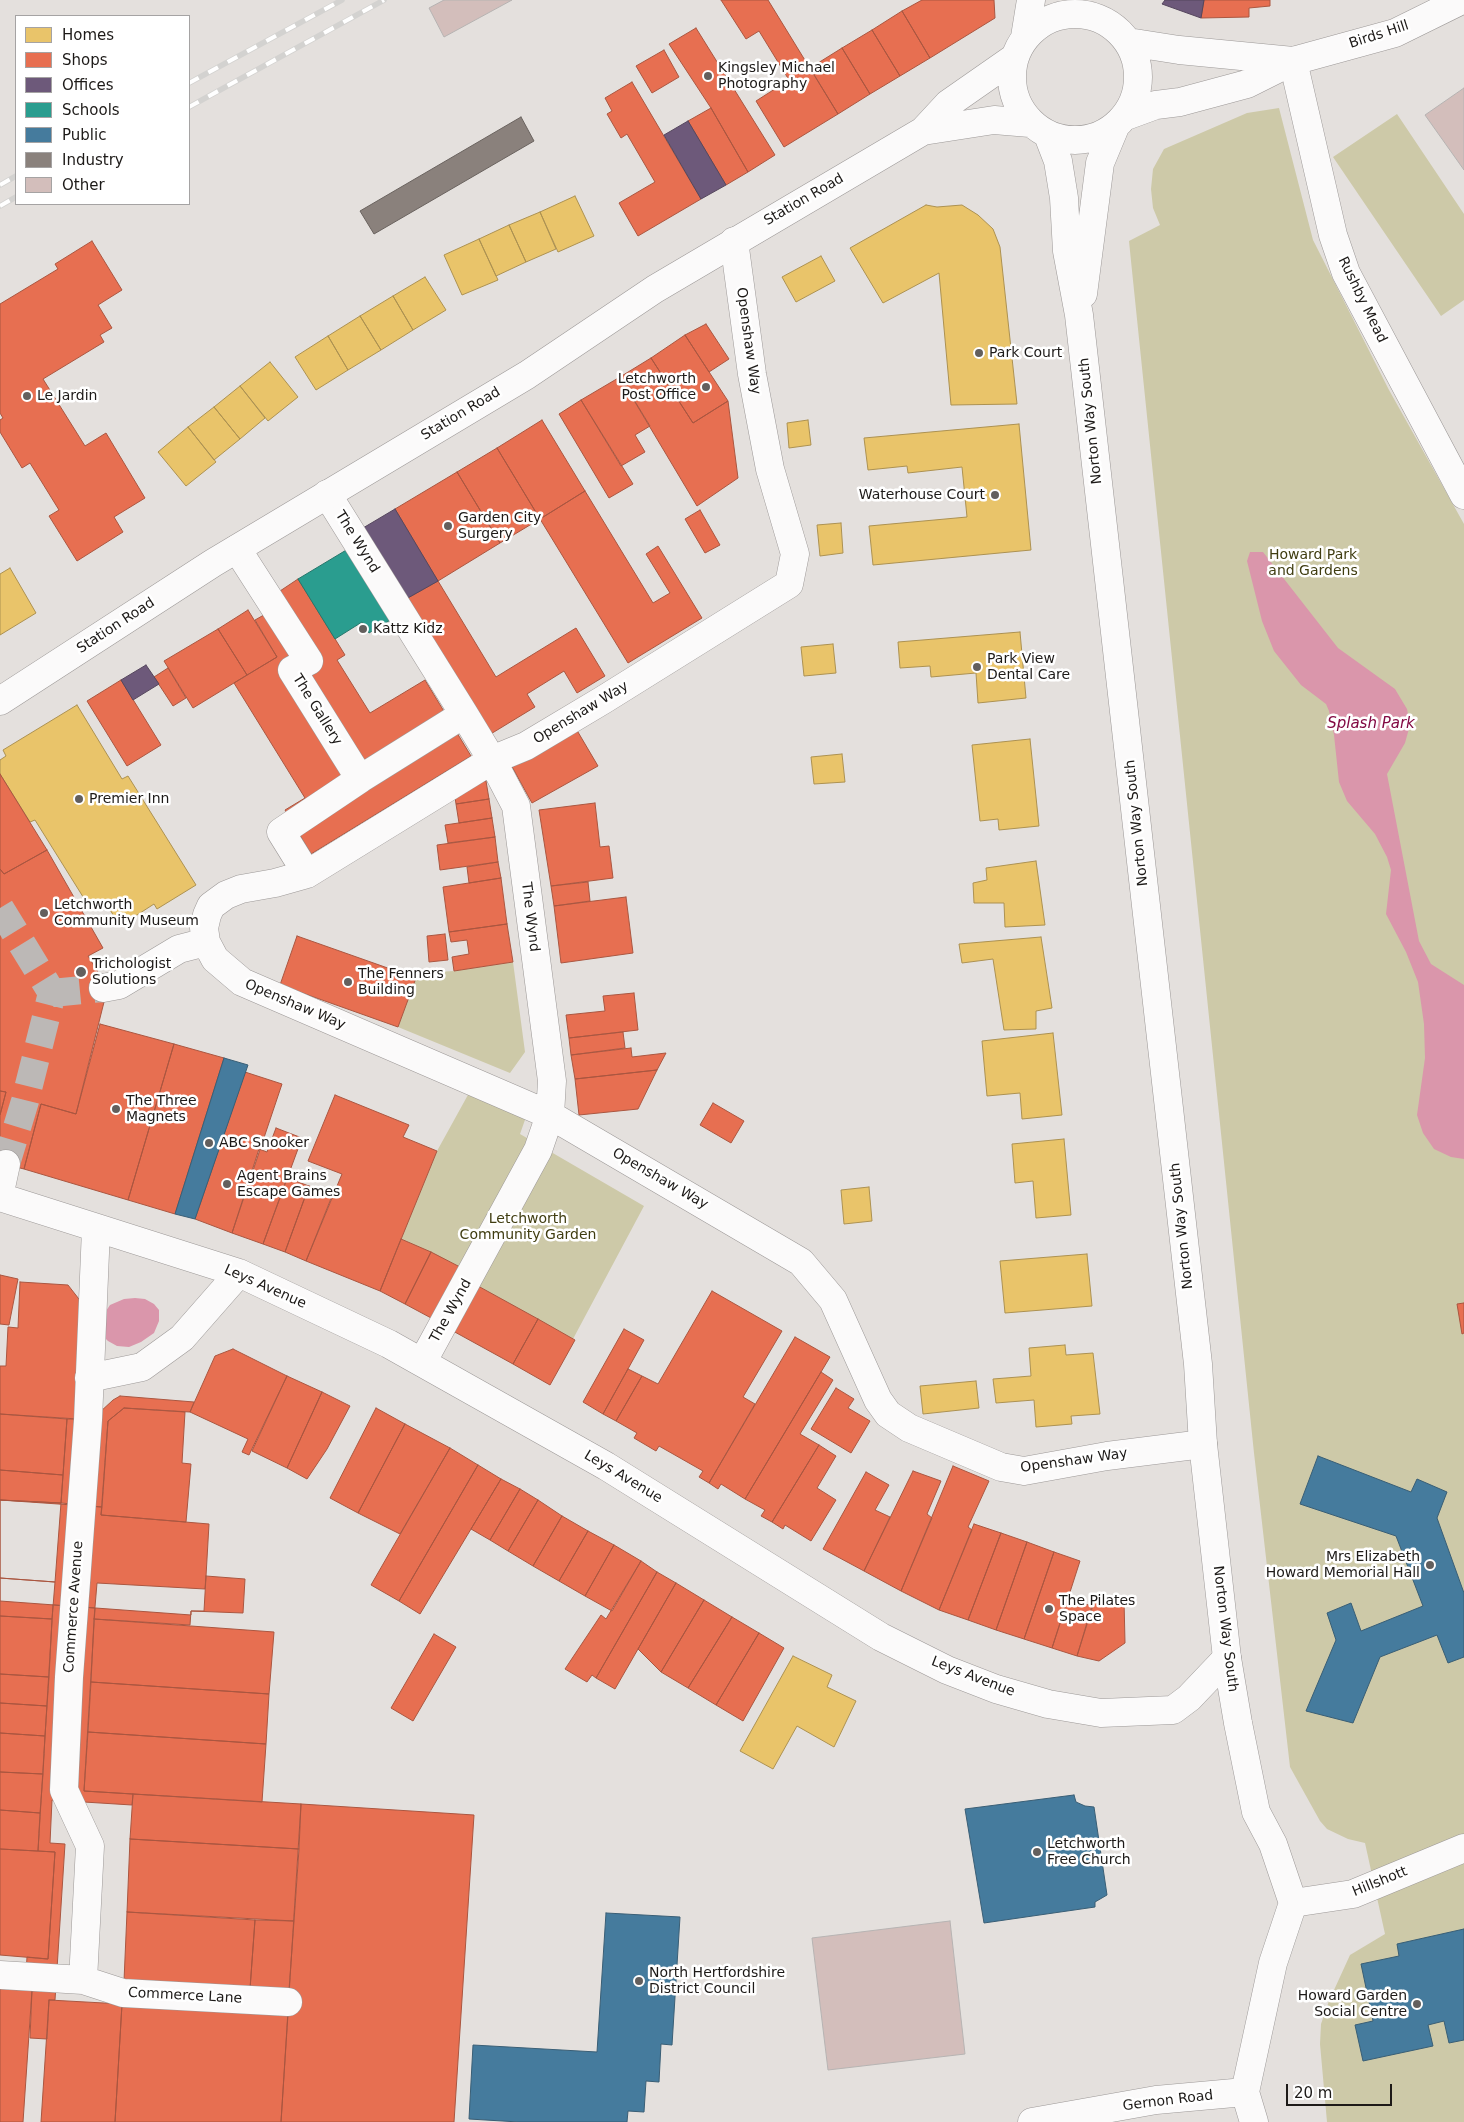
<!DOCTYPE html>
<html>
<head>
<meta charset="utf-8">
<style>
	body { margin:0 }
	#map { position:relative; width:1464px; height:2122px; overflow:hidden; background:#e4e0dd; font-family:"DejaVu Sans",sans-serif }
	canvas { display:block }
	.legend { position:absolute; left:15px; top:15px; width:175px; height:190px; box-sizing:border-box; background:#fff; border:1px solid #a5a3a3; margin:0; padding:6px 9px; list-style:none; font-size:15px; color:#1d1a18 }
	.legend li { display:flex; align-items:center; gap:10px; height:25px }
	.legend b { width:25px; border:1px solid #a5a3a3 }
	.scale { position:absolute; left:1286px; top:2084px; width:106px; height:22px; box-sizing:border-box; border:2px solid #1d1a18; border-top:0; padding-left:6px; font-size:15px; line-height:18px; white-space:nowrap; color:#1d1a18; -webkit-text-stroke:4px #fff; paint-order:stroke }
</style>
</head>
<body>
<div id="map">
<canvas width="1464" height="2122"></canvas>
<ul class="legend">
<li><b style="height:14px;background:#e9c46a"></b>Homes</li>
<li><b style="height:14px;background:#e76f51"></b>Shops</li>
<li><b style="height:14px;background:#6d597a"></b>Offices</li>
<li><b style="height:14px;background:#2a9d8f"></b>Schools</li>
<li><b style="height:14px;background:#457b9d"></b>Public</li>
<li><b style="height:14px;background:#8a817c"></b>Industry</li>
<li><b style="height:14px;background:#d3bebb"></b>Other</li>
</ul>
<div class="scale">20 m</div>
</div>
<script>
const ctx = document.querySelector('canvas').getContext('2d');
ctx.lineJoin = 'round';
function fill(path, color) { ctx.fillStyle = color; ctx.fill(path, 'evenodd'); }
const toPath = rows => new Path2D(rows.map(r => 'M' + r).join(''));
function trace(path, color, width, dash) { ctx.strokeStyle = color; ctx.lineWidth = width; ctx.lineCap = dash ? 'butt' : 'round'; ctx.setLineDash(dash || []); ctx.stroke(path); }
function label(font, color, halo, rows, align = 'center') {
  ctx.font = font + ' "DejaVu Sans",sans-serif'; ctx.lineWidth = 5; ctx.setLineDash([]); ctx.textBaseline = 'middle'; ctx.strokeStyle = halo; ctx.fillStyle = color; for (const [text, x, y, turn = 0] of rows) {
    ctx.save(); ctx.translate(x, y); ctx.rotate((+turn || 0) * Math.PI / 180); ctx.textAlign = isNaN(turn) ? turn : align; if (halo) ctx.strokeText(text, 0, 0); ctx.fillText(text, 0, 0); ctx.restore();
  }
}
fill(toPath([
	[1279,108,1313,240,1389,390,1464,524,1464,2122,1327,2122,1320,2044,1321,2024,1329,2001,1350,1955,1385,1934,1365,1843,1348,1839,1327,1829,1320,1821,1290,1767,1254,1453,1131,261,1129,241,1160,225,1153,208,1151,189,1153,169,1164,149,1247,113],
	[1397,114,1464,214,1464,300,1441,316,1333,157],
	[513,962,525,1052,510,1073,398,1027,417,973,454,971],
	[469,1093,526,1117,520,1134,644,1206,573,1339,478,1286,460,1267,401,1239,437,1151]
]), '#cdc9a8');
fill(toPath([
	[1250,552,1263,552,1338,648,1395,689,1407,709,1410,725,1405,743,1387,774,1419,941,1431,964,1464,985,1464,1159,1451,1157,1434,1149,1423,1133,1417,1115,1425,1058,1424,1024,1418,982,1406,952,1386,914,1391,870,1387,857,1375,834,1347,801,1339,782,1334,735,1329,711,1326,704,1301,685,1274,651,1262,621,1247,561],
	[135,1298,145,1299,154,1304,159,1310,159,1321,154,1333,141,1342,129,1347,117,1346,108,1341,102,1335,104,1314,110,1305,124,1299]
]), '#da96ab');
const homes = toPath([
	[575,196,594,236,558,252,540,212,575,196],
	[926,205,937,207,962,205,978,215,993,229,1000,247,1017,404,951,405,939,273,883,303,850,248,926,205],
	[540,212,556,249,526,262,509,225,540,212],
	[509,225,526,262,496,276,479,239,509,225],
	[479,239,498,280,462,295,444,255,479,239],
	[821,256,835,281,796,302,782,277,821,256],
	[425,277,446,310,413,330,393,296,425,277],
	[393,296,413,330,381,350,360,316,393,296],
	[360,316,381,350,348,370,328,336,360,316],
	[328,336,348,370,316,390,295,357,328,336],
	[270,362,298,397,268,421,240,386,270,362],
	[240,386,265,418,240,439,214,407,240,386],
	[214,407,240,439,214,460,188,427,214,407],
	[808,420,811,445,789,448,787,423,808,420],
	[1019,424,1031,550,873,565,869,526,967,517,962,467,908,473,907,466,868,470,864,438,1019,424],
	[188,427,216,462,186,486,158,452,188,427],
	[841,523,843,553,820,556,817,525,841,523],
	[10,568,36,613,0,635,0,574,10,568],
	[1020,632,1026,698,978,703,976,673,931,677,930,666,900,668,898,642,1020,632],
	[833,644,836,673,804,676,801,647,833,644],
	[77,705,122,779,128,776,196,885,157,909,154,904,120,926,104,900,90,908,35,820,30,822,0,774,0,760,6,756,3,750,77,705],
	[1030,739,1039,826,999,830,998,819,980,821,972,745,1030,739],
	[842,754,845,782,814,784,811,757,842,754],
	[1036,861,1045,925,1005,927,1004,903,974,903,973,883,987,880,986,868,1036,861],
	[1041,937,1052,1008,1036,1011,1036,1029,1004,1030,993,959,962,963,959,944,1041,937],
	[1053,1033,1062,1115,1022,1119,1020,1093,987,1096,982,1041,1053,1033],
	[1064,1139,1071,1215,1036,1218,1033,1181,1015,1183,1012,1144,1064,1139],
	[869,1187,872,1221,844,1224,841,1190,869,1187],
	[1087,1254,1092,1306,1005,1313,1000,1261,1087,1254],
	[1065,1345,1066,1355,1093,1353,1100,1414,1071,1416,1072,1424,1036,1427,1034,1400,996,1403,993,1379,1031,1376,1029,1348,1065,1345],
	[976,1381,979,1408,923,1414,920,1386,976,1381],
	[793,1656,832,1675,827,1687,856,1701,834,1747,797,1726,773,1769,740,1751,793,1656]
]);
fill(homes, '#e9c46a');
trace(homes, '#ac9151', 1);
const shops = toPath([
	[721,0,768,0,838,114,784,147,756,101,789,80,759,31,746,39,721,0],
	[922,0,994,0,995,18,930,58,902,11,922,0],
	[1204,0,1270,0,1270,6,1249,8,1249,17,1201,18,1204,0],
	[902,11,930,58,900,76,872,30,902,11],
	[696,28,775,155,748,172,711,108,669,44,696,28],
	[872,30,900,76,870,94,842,48,872,30],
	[842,48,870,94,838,114,810,68,842,48],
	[664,50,679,77,652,93,636,66,664,50],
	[632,82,701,199,638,236,619,203,655,182,627,134,621,138,607,114,612,111,605,98,632,82],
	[711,108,748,172,726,185,688,121,711,108],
	[92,241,122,290,98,305,112,328,100,335,104,342,43,379,85,446,106,433,145,498,114,517,123,532,77,561,49,516,59,510,30,463,22,468,0,432,0,420,3,418,0,413,0,304,58,269,55,264,92,241],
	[706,324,729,359,709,372,685,335,706,324],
	[685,335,728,401,693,423,651,358,685,335],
	[651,358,693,423,728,401,738,478,697,506,620,377,651,358],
	[620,377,650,426,635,435,645,452,621,466,581,400,620,377],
	[581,400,633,484,609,498,559,414,581,400],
	[542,420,585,491,540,519,497,448,542,420],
	[497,448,540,519,500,543,457,472,497,448],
	[457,472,500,543,438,581,395,509,457,472],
	[585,491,653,603,670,593,646,554,658,546,702,618,628,663,540,519,585,491],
	[700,510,720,545,705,553,685,519,700,510],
	[298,579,345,655,337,660,370,713,425,680,471,756,311,854,285,810,305,798,234,683,277,657,255,620,287,602,280,591,298,579],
	[438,581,496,677,576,628,605,676,577,693,564,671,527,694,535,707,489,735,406,599,438,581],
	[248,610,277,657,247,675,218,629,248,610],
	[218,629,247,675,193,708,164,661,218,629],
	[168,668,186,698,173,706,154,677,168,668],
	[121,680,161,745,127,766,87,701,121,680],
	[575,727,598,766,532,803,510,763,575,727],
	[0,774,47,850,4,874,0,869,0,774],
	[486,781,489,799,456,804,455,797,475,782,486,781],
	[489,799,492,818,459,823,456,804,489,799],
	[595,803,600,847,609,846,613,878,551,886,539,810,595,803],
	[492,818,495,837,448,843,445,825,492,818],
	[495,837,498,862,440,870,437,845,495,837],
	[47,850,103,948,88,956,101,977,105,998,76,1114,41,1104,24,1169,0,1163,0,1115,6,1092,0,1091,0,869,4,874,47,850],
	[498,862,501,878,469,883,467,867,498,862],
	[501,878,507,924,449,932,443,887,501,878],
	[588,882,590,901,554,906,551,886,588,882],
	[626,897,633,953,561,963,554,906,626,897],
	[507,924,513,962,454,971,452,957,469,954,467,940,451,942,449,932,507,924],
	[445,934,448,960,429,962,427,936,445,934],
	[297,936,416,978,398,1027,280,985,297,936],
	[634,993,638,1030,569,1038,566,1015,605,1011,603,996,634,993],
	[100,1024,174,1044,128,1200,24,1169,41,1104,76,1114,100,1024],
	[623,1032,625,1048,571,1055,569,1038,623,1032],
	[174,1044,224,1058,175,1214,128,1200,174,1044],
	[631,1048,632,1057,666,1053,657,1070,575,1079,571,1055,631,1048],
	[657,1070,638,1109,579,1115,575,1079,657,1070],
	[245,1072,282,1084,232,1233,195,1219,245,1072],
	[0,1091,6,1092,0,1115,0,1091],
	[335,1095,409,1125,403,1137,437,1151,380,1291,306,1261,342,1174,308,1161,335,1095],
	[713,1103,744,1121,731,1143,700,1125,713,1103],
	[276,1128,302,1138,263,1244,232,1233,259,1149,267,1152,276,1128],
	[287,1178,309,1186,285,1252,263,1244,287,1178],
	[309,1186,332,1196,306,1261,285,1252,309,1186],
	[401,1239,431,1252,405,1304,380,1291,401,1239],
	[431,1252,460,1267,433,1319,405,1304,431,1252],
	[0,1275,18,1279,9,1325,0,1324,0,1275],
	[20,1282,68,1285,82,1303,78,1419,0,1414,0,1366,6,1366,8,1327,18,1328,20,1282],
	[478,1286,538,1319,513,1364,453,1331,478,1286],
	[712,1291,782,1331,743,1397,755,1404,709,1483,699,1477,703,1471,659,1446,656,1451,634,1438,637,1433,616,1421,642,1376,658,1384,712,1291],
	[1464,1303,1464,1333,1462,1334,1457,1304,1464,1303],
	[538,1319,575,1340,550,1385,513,1364,538,1319],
	[624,1329,644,1340,603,1414,583,1402,624,1329],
	[795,1337,830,1357,745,1499,721,1484,718,1489,709,1483,795,1337],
	[233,1349,287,1376,249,1455,242,1452,248,1439,190,1412,215,1356,233,1349],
	[628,1369,642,1376,616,1421,603,1414,628,1369],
	[821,1372,833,1380,800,1434,819,1445,772,1522,761,1516,765,1510,745,1499,821,1372],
	[287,1376,322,1392,287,1468,252,1451,287,1376],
	[836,1388,854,1399,848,1408,870,1421,851,1453,811,1429,836,1388],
	[322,1392,350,1406,327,1449,307,1479,287,1468,322,1392],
	[120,1396,194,1402,190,1412,124,1408,108,1421,102,1507,90,1506,99,1413,113,1400,120,1396],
	[124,1408,185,1412,182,1463,191,1464,186,1522,101,1515,108,1421,124,1408],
	[376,1408,405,1424,358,1513,330,1498,376,1408],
	[0,1414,67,1419,63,1475,0,1470,0,1414],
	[67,1419,78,1419,72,1504,61,1503,67,1419],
	[405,1424,450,1448,400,1534,358,1513,405,1424],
	[819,1445,836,1456,817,1488,836,1500,811,1541,785,1525,783,1529,772,1522,819,1445],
	[450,1448,478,1465,399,1601,371,1585,450,1448],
	[478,1465,501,1479,420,1614,399,1601,478,1465],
	[953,1466,989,1481,968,1527,972,1530,939,1610,901,1591,953,1466],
	[0,1470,63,1475,61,1503,0,1500,0,1470],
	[913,1471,941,1481,927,1514,932,1518,901,1591,864,1571,913,1471],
	[866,1472,889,1485,875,1510,890,1517,864,1571,823,1549,866,1472],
	[501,1479,520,1489,490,1540,471,1529,501,1479],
	[520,1489,538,1500,508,1551,490,1540,520,1489],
	[0,1500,102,1507,101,1515,209,1524,204,1611,191,1611,191,1615,0,1601,0,1500],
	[0,1500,61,1503,55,1582,0,1578,0,1500],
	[538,1500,562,1516,533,1566,508,1551,538,1500],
	[562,1516,588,1531,559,1581,533,1566,562,1516],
	[974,1524,1001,1533,968,1620,939,1610,974,1524],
	[588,1531,614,1545,585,1596,559,1581,588,1531],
	[1001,1533,1027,1542,996,1630,968,1620,1001,1533],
	[1027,1542,1054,1552,1024,1639,996,1630,1027,1542],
	[614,1545,641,1561,612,1611,585,1596,614,1545],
	[1054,1552,1080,1561,1052,1648,1024,1639,1054,1552],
	[641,1561,657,1572,596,1678,592,1675,587,1682,565,1669,601,1615,606,1619,641,1561],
	[657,1572,676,1583,615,1689,596,1678,657,1572],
	[206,1576,245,1579,243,1613,191,1611,190,1625,94,1619,97,1583,205,1589,206,1576],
	[0,1578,55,1582,52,1619,0,1616,0,1578],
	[676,1583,704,1600,661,1672,638,1649,676,1583],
	[1068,1599,1092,1606,1077,1656,1052,1648,1068,1599],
	[1124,1599,1125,1643,1099,1661,1077,1656,1094,1602,1124,1599],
	[704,1600,732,1617,688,1688,661,1672,704,1600],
	[53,1605,95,1608,84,1791,133,1794,132,1805,52,1800,50,1843,65,1844,55,2000,49,2000,47,2039,30,2038,32,1990,25,1990,27,1957,48,1959,55,1852,38,1851,53,1605],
	[0,1616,52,1619,49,1677,0,1674,0,1616],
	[732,1617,759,1633,716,1705,688,1688,732,1617],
	[94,1619,274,1632,269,1694,91,1682,94,1619],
	[759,1633,784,1648,743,1721,716,1705,759,1633],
	[434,1634,456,1647,413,1721,391,1708,434,1634],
	[0,1674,49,1677,47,1706,0,1703,0,1674],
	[91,1682,269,1694,266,1744,88,1732,91,1682],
	[0,1703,47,1706,45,1736,0,1733,0,1703],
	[88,1732,266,1744,262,1802,84,1791,88,1732],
	[0,1733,45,1736,43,1774,0,1772,0,1733],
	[0,1772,43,1774,40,1813,0,1810,0,1772],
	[133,1794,301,1804,299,1849,130,1839,133,1794],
	[301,1804,474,1815,454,2122,281,2122,301,1804],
	[0,1810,40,1813,38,1851,0,1849,0,1810],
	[130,1839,299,1849,294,1921,127,1912,130,1839],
	[0,1849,55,1852,48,1959,0,1955,0,1849],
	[127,1912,255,1920,250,1989,124,1981,127,1912],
	[255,1920,294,1921,289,1990,250,1989,255,1920],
	[0,1988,32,1990,23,2122,0,2122,0,1988],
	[49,2000,122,2004,115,2122,41,2122,49,2000],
	[122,2004,288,2014,281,2122,115,2122,122,2004]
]);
fill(shops, '#e76f51');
trace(shops, '#aa5640', 1);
const offices = toPath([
	[1165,0,1204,0,1201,18,1162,4,1165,0],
	[688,121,726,185,701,199,664,135,688,121],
	[395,509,438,581,406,599,363,528,395,509],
	[146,665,159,684,133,700,121,680,146,665]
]);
fill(offices, '#6d597a');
trace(offices, '#55465d', 1);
const schools = toPath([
	[348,549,392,619,369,633,362,622,335,639,298,579,348,549]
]);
fill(schools, '#2a9d8f');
trace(schools, '#26766b', 1);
const public = toPath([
	[224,1058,248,1065,195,1219,175,1214,224,1058],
	[1318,1456,1411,1492,1417,1479,1447,1492,1437,1518,1464,1593,1464,1657,1448,1663,1437,1635,1380,1657,1353,1723,1306,1711,1336,1640,1327,1613,1351,1603,1361,1631,1423,1606,1396,1536,1300,1504,1318,1456],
	[1074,1795,1076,1802,1085,1806,1094,1807,1107,1895,1095,1902,1095,1907,984,1923,965,1809,1074,1795],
	[606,1913,680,1917,672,2045,661,2044,659,2082,646,2081,644,2112,628,2111,627,2122,519,2122,469,2119,473,2045,597,2052,606,1913],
	[1464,1929,1464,2040,1449,2043,1444,2021,1428,2025,1433,2046,1363,2061,1355,2025,1373,2021,1361,1964,1399,1956,1397,1944,1464,1929]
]);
fill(public, '#457b9d');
trace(public, '#395e75', 1);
const industry = toPath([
	[521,117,534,141,374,234,360,211,521,117]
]);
fill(industry, '#8a817c');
trace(industry, '#69625e', 1);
const building = toPath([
	[444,0,512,0,444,37,429,8,444,0],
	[1464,88,1464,170,1425,115,1464,88],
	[950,1921,965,2054,828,2070,812,1938,950,1921]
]);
fill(building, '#d3bebb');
trace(building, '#b6b3b2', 1);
trace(toPath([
	[0,908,52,993,25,1101,6,1164],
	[52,993,103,988]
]), '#bcb8b6', 28, [28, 14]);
const street = toPath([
	[1293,61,1333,235,1346,273,1464,495],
	[734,241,752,374,770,469,795,554,789,584,603,700,526,746,492,760,307,874,275,883,241,889,226,895,211,906,207,915,204,928,206,942,215,959,242,982,550,1115,801,1262,833,1300,878,1400,888,1414,909,1428,1001,1467,1024,1471,1107,1456,1203,1444],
	[327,494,464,714,492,760,516,806,552,1081,550,1115,538,1150,423,1361],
	[237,549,309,661,292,670,360,779,281,832,307,874],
	[360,779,464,714],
	[103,988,119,985,179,949,206,942],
	[0,1192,6,1164],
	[0,1197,239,1273,389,1344,606,1466,881,1637,947,1670,996,1689,1048,1704,1101,1713,1173,1710,1189,1698,1227,1658],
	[89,1378,142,1367,182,1338,239,1273],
	[1293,1903,1353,1894,1464,1848],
	[0,1975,83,1980,123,1993,288,2002],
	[83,1980,90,1846,64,1790,69,1677,88,1420,96,1229],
	[1032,2122,1156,2100,1245,2092]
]);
const secondary = toPath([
	'1012 77a63 63 0 1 1 126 0a63 63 0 1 1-126 0Z',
	[1025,37,1031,0],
	[1128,42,1179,50,1293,61],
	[1126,116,1156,105,1180,102,1247,84,1293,61,1395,33,1462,0],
	[923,131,994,120,1030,123],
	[1048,135,1058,161,1064,198,1067,251,1079,315,1198,1364,1203,1444,1227,1658,1238,1723,1256,1812,1273,1844,1293,1903,1273,1963,1245,2092,1254,2122],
	[1083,294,1100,163,1115,127],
	[0,701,213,563,527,375,655,289,923,131,948,104,1014,58]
]);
trace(street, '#9c9897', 29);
trace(secondary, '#9c9897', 29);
trace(street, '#fbfafa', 28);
trace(secondary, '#fbfafa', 28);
const rail = toPath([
	[189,83,342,0],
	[189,107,384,0],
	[0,185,16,176],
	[0,206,16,197]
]);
trace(rail, '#d3d2d0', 5.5);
trace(rail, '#fff', 4, [11]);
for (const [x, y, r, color] of [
	[708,76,5,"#635f5d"],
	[979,353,5,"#635f5d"],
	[706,387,5,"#635f5d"],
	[27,396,5,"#635f5d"],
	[995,495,5,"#635f5d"],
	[448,526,5,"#635f5d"],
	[363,629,5,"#635f5d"],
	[977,667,5,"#635f5d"],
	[79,799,5,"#635f5d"],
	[44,913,5,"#635f5d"],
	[81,972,6,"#635f5d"],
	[348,982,5,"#635f5d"],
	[116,1109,5,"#635f5d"],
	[209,1143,5,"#635f5d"],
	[227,1184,5,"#635f5d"],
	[1430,1565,5,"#635f5d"],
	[1049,1609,5,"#635f5d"],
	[1037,1852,5,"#635f5d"],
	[639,1981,5,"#635f5d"],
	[1417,2004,5,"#635f5d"]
]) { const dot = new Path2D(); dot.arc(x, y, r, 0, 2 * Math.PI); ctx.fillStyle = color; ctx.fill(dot); trace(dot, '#fff', 2); }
label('14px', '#1d1a18', '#fff', [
	["Birds Hill",1379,35,-18],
	["Station Road",804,200,-30],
	["Rushby Mead",1362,300,64],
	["Openshaw Way",748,341,82],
	["Station Road",461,414,-31],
	["Norton Way South",1091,421,-96],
	["The Wynd",357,542,58],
	["Station Road",116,626,-33],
	["The Gallery",317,710,58],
	["Openshaw Way",581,713,-31],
	["Norton Way South",1137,823,-96],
	["The Wynd",530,917,83],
	["Openshaw Way",295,1005,23],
	["Openshaw Way",660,1179,30],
	["Norton Way South",1182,1226,-96],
	["Leys Avenue",265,1287,24],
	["The Wynd",451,1311,-61],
	["Openshaw Way",1074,1461,-8],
	["Leys Avenue",623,1477,31],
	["Commerce Avenue",74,1607,-86],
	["Norton Way South",1225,1629,83],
	["Leys Avenue",973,1677,21],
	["Hillshott",1380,1882,-22],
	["Commerce Lane",185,1996,3],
	["Gernon Road",1168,2101,-7]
]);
label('14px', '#1d1a18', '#fff', [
	["Kingsley Michael",718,68],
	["Photography",718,84],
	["Park Court",989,353],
	["Letchworth",696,379,"right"],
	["Post Office",696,395,"right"],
	["Le Jardin",37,396],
	["Waterhouse Court",985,495,"right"],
	["Garden City",458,518],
	["Surgery",458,534],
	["Kattz Kidz",373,629],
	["Park View",987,659],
	["Dental Care",987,675],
	["Premier Inn",89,799],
	["Letchworth",54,905],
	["Community Museum",54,921],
	["Trichologist",92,964],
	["Solutions",92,980],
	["The Fenners",358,974],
	["Building",358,990],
	["The Three",126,1101],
	["Magnets",126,1117],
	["ABC Snooker",219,1143],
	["Agent Brains",237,1176],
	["Escape Games",237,1192],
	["Mrs Elizabeth",1420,1557,"right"],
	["Howard Memorial Hall",1420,1573,"right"],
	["The Pilates",1059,1601],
	["Space",1059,1617],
	["Letchworth",1047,1844],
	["Free Church",1047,1860],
	["North Hertfordshire",649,1973],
	["District Council",649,1989],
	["Howard Garden",1407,1996,"right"],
	["Social Centre",1407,2012,"right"]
], 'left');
label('14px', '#403d11', '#fff', [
	["Howard Park",1313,555],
	["and Gardens",1313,571],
	["Letchworth",528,1219],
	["Community Garden",528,1235]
]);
label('italic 15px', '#820943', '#fff', [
	["Splash Park",1371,724]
]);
</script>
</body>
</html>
